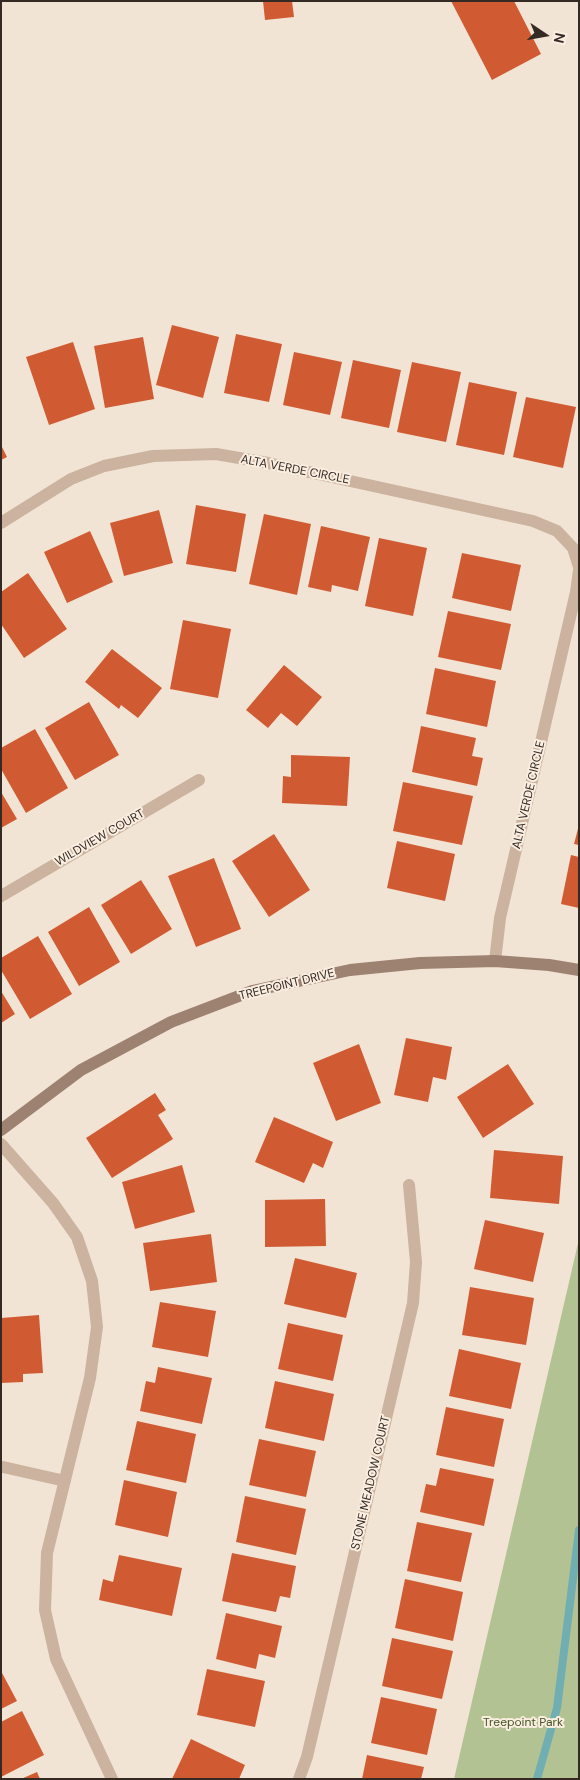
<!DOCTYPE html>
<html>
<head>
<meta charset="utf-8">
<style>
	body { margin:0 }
	#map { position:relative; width:580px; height:1780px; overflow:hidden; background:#f2e4d4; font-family:"DM Sans",sans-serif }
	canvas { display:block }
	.frame { position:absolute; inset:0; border:2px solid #342923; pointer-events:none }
	.north { position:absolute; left:520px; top:10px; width:50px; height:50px; -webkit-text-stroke:4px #faeee0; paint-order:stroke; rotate:102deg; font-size:14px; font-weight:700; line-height:20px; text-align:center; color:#342923 }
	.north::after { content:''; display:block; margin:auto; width:18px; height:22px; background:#342923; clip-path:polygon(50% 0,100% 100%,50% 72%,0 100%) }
</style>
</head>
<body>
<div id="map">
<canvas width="580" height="1780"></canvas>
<div class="frame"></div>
<div class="north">N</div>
</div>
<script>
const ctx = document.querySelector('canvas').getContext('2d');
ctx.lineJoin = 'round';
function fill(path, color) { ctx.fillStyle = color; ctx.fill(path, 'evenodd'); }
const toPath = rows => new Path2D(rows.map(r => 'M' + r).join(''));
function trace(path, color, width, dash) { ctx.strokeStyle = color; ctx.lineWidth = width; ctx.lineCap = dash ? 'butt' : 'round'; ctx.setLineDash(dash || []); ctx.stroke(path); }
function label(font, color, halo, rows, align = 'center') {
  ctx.font = font + ' "DM Sans",sans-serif'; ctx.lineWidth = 4; ctx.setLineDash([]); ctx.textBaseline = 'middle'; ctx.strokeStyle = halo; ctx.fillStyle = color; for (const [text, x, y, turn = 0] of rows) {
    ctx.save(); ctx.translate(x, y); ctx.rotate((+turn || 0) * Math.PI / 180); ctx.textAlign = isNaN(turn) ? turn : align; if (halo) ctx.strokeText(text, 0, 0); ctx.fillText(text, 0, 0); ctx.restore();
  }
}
fill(toPath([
	[579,1239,579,1779,454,1779]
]), '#b2c293');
trace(toPath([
	[537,1779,557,1708,579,1530]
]), '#71aeb1', 8);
fill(toPath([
	[263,1,292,1,294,17,265,20],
	[451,1,514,1,541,54,492,80],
	[172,325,219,337,203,398,156,385],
	[236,334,282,344,269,402,224,393],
	[143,337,154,399,105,408,94,346],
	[73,342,95,409,49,425,26,357],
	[294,352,342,362,330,415,283,405],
	[353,360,401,370,389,428,341,418],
	[412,362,461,372,446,442,397,432],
	[469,382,517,392,504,455,456,445],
	[526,397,576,407,563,468,513,457],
	[1,445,7,457,1,460],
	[196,505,246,514,236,572,186,564],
	[159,510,173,563,124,576,110,523],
	[264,514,311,524,297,595,249,584],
	[321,526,370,537,358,591,332,585,331,592,308,587],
	[90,531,113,582,67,603,44,552],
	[379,538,427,548,413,616,365,606],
	[462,553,521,565,511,611,452,598],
	[28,573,67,629,24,658,1,624,1,592],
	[448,611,511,624,501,670,438,657],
	[183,620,231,629,218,698,170,689],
	[112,649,162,688,138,718,121,705,119,709,85,682],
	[284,665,322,697,297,726,281,713,268,728,246,710],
	[435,668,496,681,487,727,426,714],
	[89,702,119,755,75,780,45,728],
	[421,726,476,738,472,756,483,758,477,786,412,772],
	[35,729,68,788,26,813,1,769,1,748],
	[291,755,350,757,347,806,282,803,283,776,291,777],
	[403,782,473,796,462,845,393,831],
	[1,792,17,819,1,828],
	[579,825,579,845,574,844],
	[274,834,310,890,269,917,232,861],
	[397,841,455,854,445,901,387,888],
	[571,855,579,857,579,908,561,904],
	[214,858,241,929,196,947,168,876],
	[141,880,172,929,131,954,101,905],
	[89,907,120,962,79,986,48,932],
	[38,936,72,994,30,1019,1,970,1,958],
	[1,991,15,1014,1,1023],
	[406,1038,452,1047,446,1080,433,1077,428,1102,394,1095],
	[359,1044,381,1103,336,1121,313,1063],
	[508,1064,534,1104,483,1138,457,1097],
	[155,1093,166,1110,158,1115,173,1139,112,1178,86,1138],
	[274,1117,333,1142,323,1168,313,1163,304,1183,255,1162],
	[494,1150,563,1156,559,1204,490,1198],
	[182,1165,195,1212,135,1229,122,1182],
	[325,1199,326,1246,265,1247,265,1200],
	[485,1220,544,1233,533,1282,474,1269],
	[211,1234,217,1282,150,1291,143,1243],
	[295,1258,357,1273,346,1318,284,1304],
	[470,1287,534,1298,526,1345,462,1335],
	[160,1302,216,1311,208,1357,152,1347],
	[39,1315,43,1373,23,1374,23,1382,1,1383,1,1318],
	[288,1323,343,1335,333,1381,278,1369],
	[459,1349,521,1363,511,1409,449,1396],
	[158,1367,212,1378,202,1424,140,1411,146,1381,155,1383],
	[275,1381,334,1394,324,1441,265,1428],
	[446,1407,504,1419,494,1467,436,1455],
	[137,1421,196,1434,186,1483,126,1470],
	[259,1439,316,1451,306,1497,249,1485],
	[440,1468,494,1479,484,1526,420,1512,426,1484,436,1486],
	[124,1480,177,1492,168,1537,115,1525],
	[245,1496,306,1509,296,1555,236,1542],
	[417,1522,472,1533,461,1582,407,1571],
	[232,1553,296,1566,290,1598,280,1596,276,1612,222,1601],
	[119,1555,182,1568,172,1616,99,1600,103,1579,113,1582],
	[405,1579,463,1592,453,1641,395,1628],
	[226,1613,282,1626,275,1658,259,1654,256,1669,216,1659],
	[392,1638,453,1651,442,1699,382,1686],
	[207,1669,265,1681,255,1727,197,1715],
	[1,1671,17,1701,1,1709],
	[381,1697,437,1709,427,1755,371,1743],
	[22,1711,44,1755,1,1777,1,1722],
	[191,1739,245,1765,239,1779,172,1779],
	[367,1755,424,1767,421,1779,362,1779],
	[37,1772,40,1779,21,1779]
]), '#d05b33');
trace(toPath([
	[1,523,71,479,104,466,153,456,216,454,268,463,533,521,557,531,573,548,579,567],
	[1,896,199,780],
	[495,961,500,918,576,592,579,570],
	[1,1144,53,1203,77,1237,92,1281,97,1327,90,1378,47,1553,45,1610,56,1659,112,1779],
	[3,1467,65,1481],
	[299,1779,307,1757,413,1303,416,1262,409,1185]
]), '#cbb39f', 12);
trace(toPath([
	[1,1130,81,1070,171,1022,252,991,350,970,420,963,495,961,549,965,579,970]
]), '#9e8271', 12);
label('12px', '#342923', '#faeee0', [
	["ALTA VERDE CIRCLE",295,470,11],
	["ALTA VERDE CIRCLE",529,795,-77],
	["WILDVIEW COURT",100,838,-30],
	["TREEPOINT DRIVE",287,985,-14],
	["STONE MEADOW COURT",371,1483,-77]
]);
label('12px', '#425425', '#faeee0', [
	["Treepoint Park",523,1723]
]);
</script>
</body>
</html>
